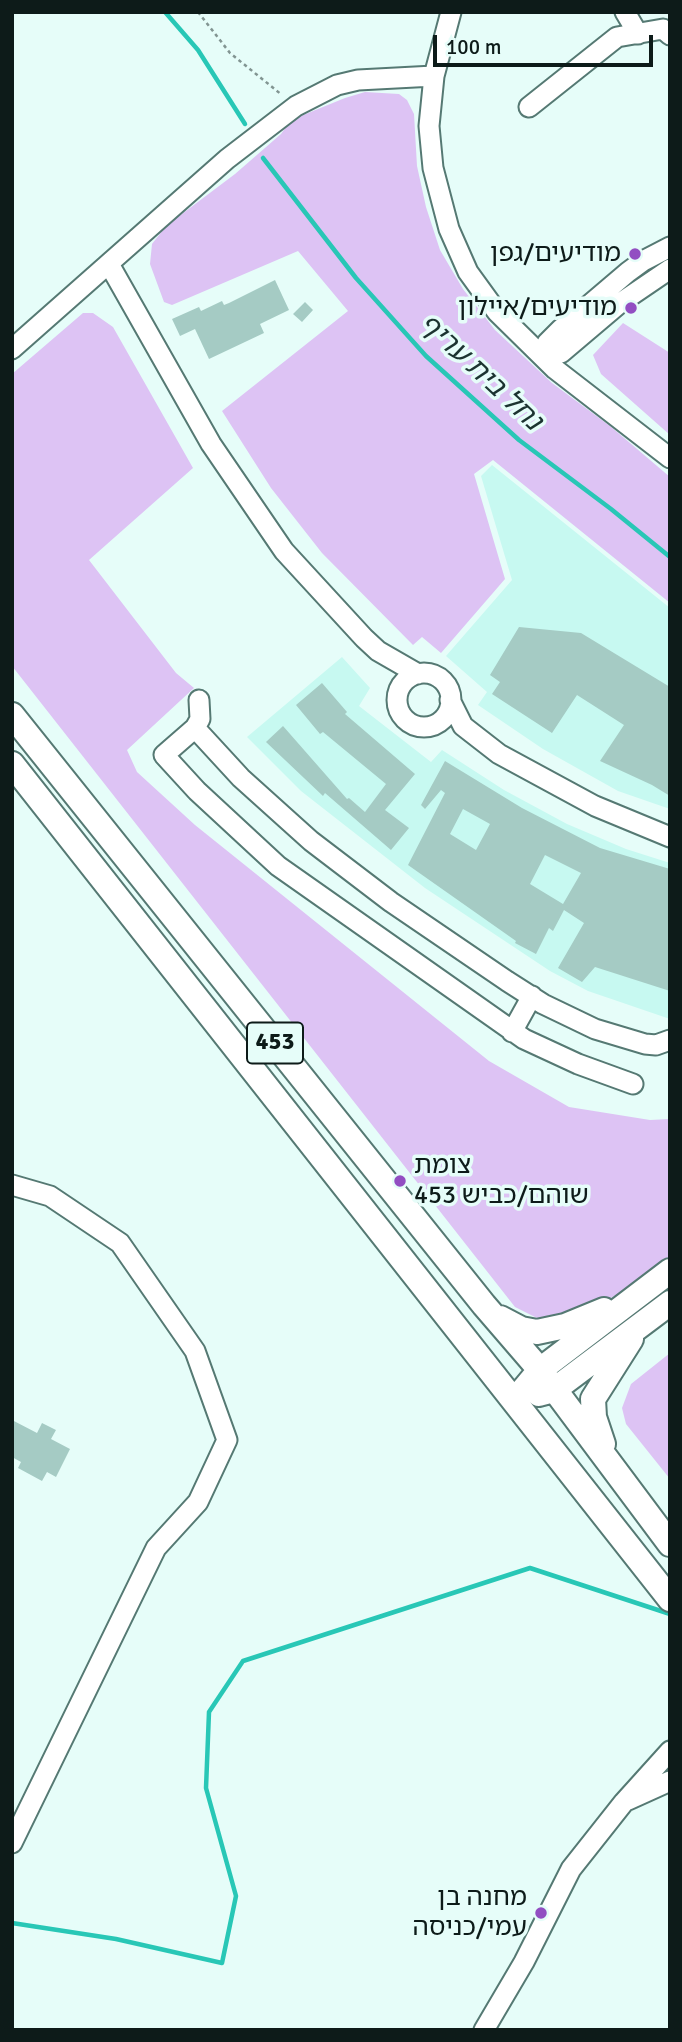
<!DOCTYPE html>
<html>
<head>
<meta charset="utf-8">
<style>
	body { margin:0 }
	#map { position:relative; width:682px; height:2042px; overflow:hidden; background:#e6fdf9; font-family:Signika,sans-serif }
	canvas { display:block }
	.frame { position:absolute; inset:0; border:14px solid #0d1b19; pointer-events:none }
	.scale { position:absolute; left:433px; top:35px; width:220px; height:32px; box-sizing:border-box; border:4px solid #0d1b19; border-top:0; padding-left:9px; font-size:21px; line-height:24px; white-space:nowrap; color:#0d1b19; -webkit-text-stroke:5px #e6fdf9; paint-order:stroke }
</style>
</head>
<body>
<div id="map">
<canvas width="682" height="2042"></canvas>
<div class="frame"></div>
<div class="scale">100 m</div>
</div>
<script>
const ctx = document.querySelector('canvas').getContext('2d');
ctx.lineJoin = 'round';
function fill(path, color) { ctx.fillStyle = color; ctx.fill(path, 'evenodd'); }
const toPath = rows => new Path2D(rows.map(r => 'M' + r).join(''));
function trace(path, color, width, dash) { ctx.strokeStyle = color; ctx.lineWidth = width; ctx.lineCap = dash ? 'butt' : 'round'; ctx.setLineDash(dash || []); ctx.stroke(path); }
function label(font, color, halo, rows, align = 'center') {
  ctx.font = font + ' Signika,"Noto Sans Hebrew",sans-serif'; ctx.lineWidth = 7; ctx.setLineDash([]); ctx.textBaseline = 'middle'; ctx.strokeStyle = halo; ctx.fillStyle = color; for (const [text, x, y, turn = 0] of rows) {
    ctx.save(); ctx.translate(x, y); ctx.rotate((+turn || 0) * Math.PI / 180); ctx.textAlign = isNaN(turn) ? turn : align; if (halo) ctx.strokeText(text, 0, 0); ctx.fillText(text, 0, 0); ctx.restore();
  }
}
fill(toPath([
	[492,465,670,608,670,809,618,791,543,749,478,705,487,692,446,656,512,580,481,476],
	[342,657,370,688,359,706,431,762,442,750,504,790,567,824,626,849,670,863,670,1019,588,991,550,971,425,888,301,791,247,737]
]), '#c7f9f1');
fill(toPath([
	[365,92,399,94,407,100,414,114,417,166,426,207,440,250,463,289,495,330,552,383,610,426,670,477,670,603,493,460,474,474,505,579,441,653,422,637,413,645,322,553,271,488,222,411,348,311,298,251,172,305,164,302,150,264,152,244,166,226,235,174,281,134,291,120,345,98],
	[83,313,93,313,113,327,193,468,89,560,176,673,194,688,127,750,137,772,195,825,489,1061,569,1107,650,1120,670,1119,670,1261,638,1284,577,1315,541,1320,515,1307,12,666,12,374],
	[623,323,670,353,670,435,601,374,593,355],
	[670,1353,670,1479,626,1424,622,1408,631,1384]
]), '#ddc3f4');
trace(toPath([
	[165,12,198,50,245,124],
	[263,158,356,278,426,356,519,440,611,509,670,557],
	[12,1923,116,1939,222,1963,236,1896,206,1788,209,1712,243,1661,530,1568,670,1614]
]), '#28c7b6', 4.5);
fill(toPath([
	[275,280,289,310,260,324,264,333,209,359,195,329,180,336,172,319,199,307,201,311,222,301,224,305,229,303],
	[305,302,313,310,302,322,293,314],
	[519,627,581,633,670,687,670,796,652,785,600,761,624,725,577,695,552,733,492,694,500,682,490,675],
	[322,683,347,712,345,714,415,774,385,810,409,828,391,850,325,793,323,796,266,742,283,726,347,799,349,798,365,812,386,784,323,732,320,734,296,705],
	[445,761,522,808,600,848,670,869,670,991,595,967,582,982,558,968,584,923,564,910,553,931,549,928,536,954,515,943,516,941,408,865,445,793,441,790,425,809,421,805],
	[463,809,490,824,476,850,450,834],
	[545,855,581,873,563,904,530,884],
	[12,1420,37,1433,42,1423,56,1430,51,1439,70,1449,56,1477,47,1472,42,1481,18,1468,21,1462,12,1457]
]), '#a5cbc4');
const minor = toPath([
	[625,12,638,34],
	[434,76,429,126,433,168,449,229,468,272,497,312,555,369,670,458],
	[529,107,617,37,663,29,670,35],
	[670,247,643,261,628,272,561,329,547,343,544,358,561,353,620,303,670,269],
	[109,264,211,444,284,551,364,638,378,651,418,674],
	[12,349,227,159,296,106,337,85,358,80,434,76,451,12],
	'397 700a27 27 0 1 1 54 0a27 27 0 1 1-54 0Z',
	[199,700,200,719,195,728,164,755,197,791,278,866,524,1039,578,1064,633,1084],
	[450,700,463,726,499,754,595,806,670,837],
	[195,728,241,778,311,841,391,902,507,981,543,1004,595,1029,645,1044,656,1045,670,1040],
	[512,1032,532,996],
	[12,1185,50,1196,120,1243,195,1351,227,1440,198,1502,156,1548,12,1843],
	[628,1800,670,1781],
	[484,2030,524,1962,571,1869,624,1802,670,1751]
]);
const major = toPath([
	[12,715,484,1305,540,1370,670,1544],
	[12,764,670,1599],
	[500,1318,521,1329,537,1332,565,1326,604,1310],
	[539,1394,554,1390,670,1303],
	[515,1400,540,1370,670,1271],
	[603,1444,594,1417,593,1399,631,1339]
]);
trace(minor, '#557973', 23);
trace(major, '#557973', 28);
trace(toPath([
	[198,12,230,53,282,95]
]), '#829592', 2.5, [3.5, 3.5]);
trace(minor, '#fff', 19);
trace(major, '#fff', 24);
for (const [x, y, r, color] of [
	[635,254,7,"#924ec2"],
	[631,308,7,"#924ec2"],
	[400,1181,7,"#924ec2"],
	[541,1913,7,"#924ec2"]
]) { const dot = new Path2D(); dot.arc(x, y, r, 0, 2 * Math.PI); ctx.fillStyle = color; ctx.fill(dot); trace(dot, '#e6fdf9', 2.5); }
for (const [x, y, w] of [
	[275,1043,56]
]) { const box = new Path2D(); box.roundRect(x - w / 2, y - 20.5, w, 41, 5); ctx.fillStyle = '#e6fdf9'; ctx.fill(box); trace(box, '#0d1b19', 2); }
label('bold 24px', '#0d1b19', null, [
	["453",275,1043]
]);
label('26px', '#0d1b19', '#e6fdf9', [
	["מודיעים/גפן",621,254],
	["מודיעים/איילון",617,308],
	["צומת",414,1166,"left"],
	["שוהם/כביש 453",414,1196,"left"],
	["מחנה בן",527,1898],
	["עמי/כניסה",527,1928]
], 'right');
label('italic 28px', '#1b3330', '#e6fdf9', [
	["נחל בית עריף",480,373,43]
]);
</script>
</body>
</html>
